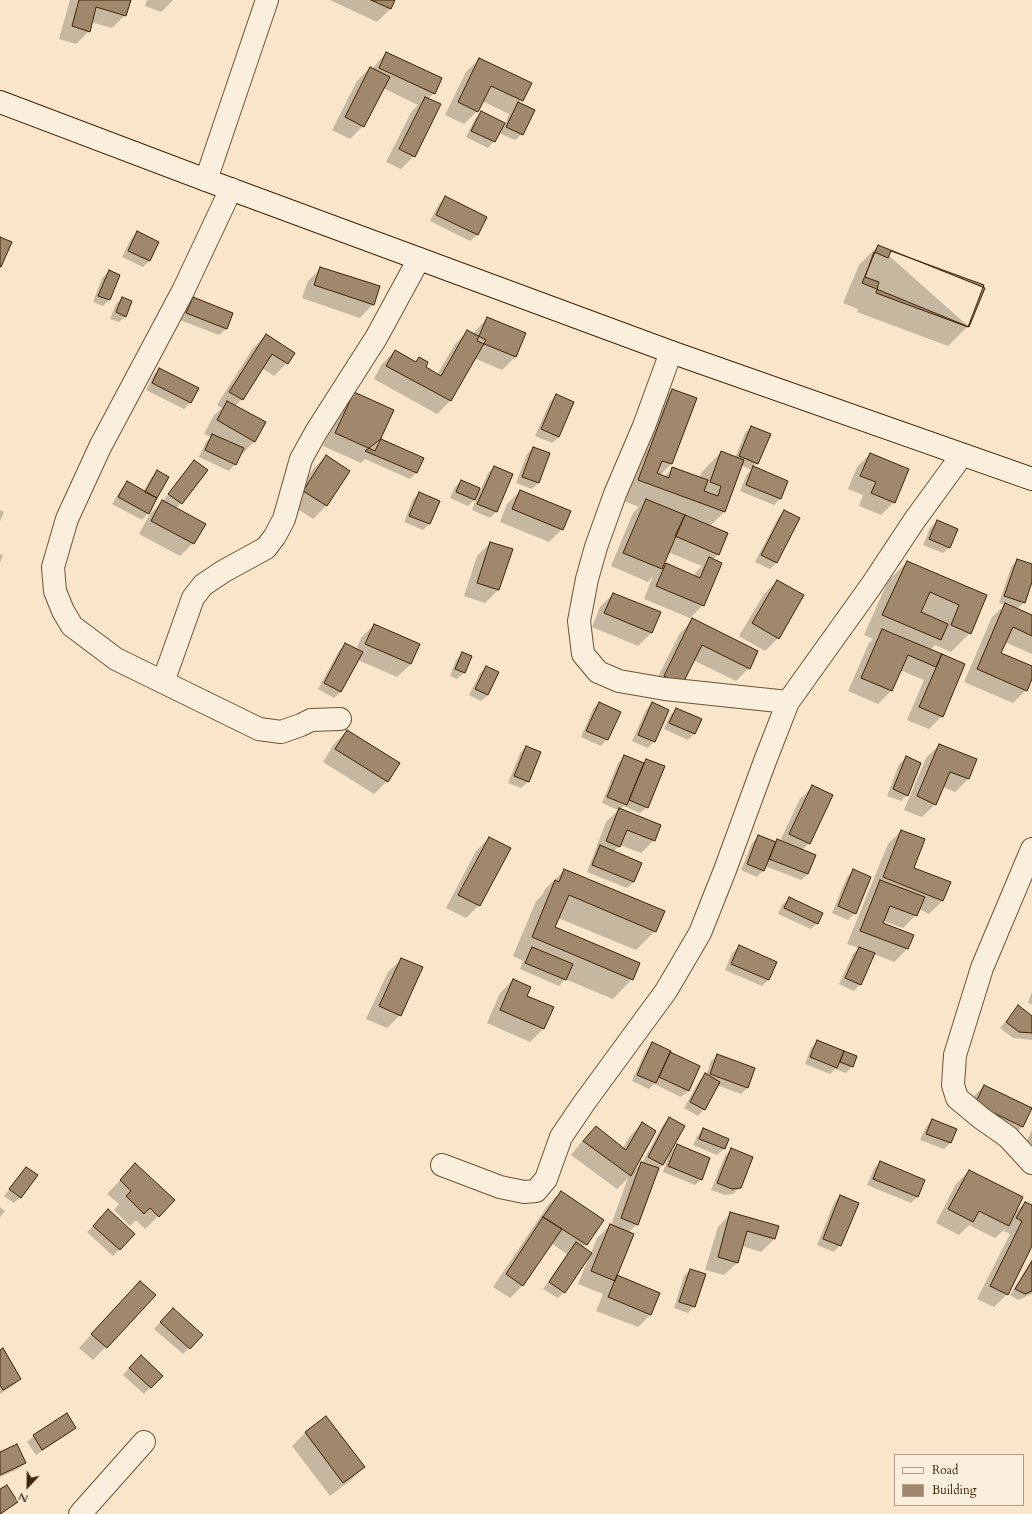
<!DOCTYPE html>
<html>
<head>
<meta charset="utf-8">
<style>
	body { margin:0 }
	#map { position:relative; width:1032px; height:1514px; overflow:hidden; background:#f8e5ca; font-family:Cardo,serif }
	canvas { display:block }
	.legend { position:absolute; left:894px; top:1454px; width:130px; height:52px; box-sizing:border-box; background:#faeedd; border:1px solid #af9d87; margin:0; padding:5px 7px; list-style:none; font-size:12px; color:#3f2305 }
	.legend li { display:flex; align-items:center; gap:8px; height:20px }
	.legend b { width:20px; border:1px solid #af9d87 }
	.north { position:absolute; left:8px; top:1466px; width:40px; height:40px; -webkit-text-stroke:3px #faeedd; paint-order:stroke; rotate:202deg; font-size:11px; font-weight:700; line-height:16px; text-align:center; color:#3f2305 }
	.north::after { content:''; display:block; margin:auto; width:14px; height:18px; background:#3f2305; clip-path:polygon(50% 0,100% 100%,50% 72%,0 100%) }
</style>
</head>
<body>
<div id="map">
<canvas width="1032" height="1514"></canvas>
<ul class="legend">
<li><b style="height:5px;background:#faeedd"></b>Road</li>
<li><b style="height:11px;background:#9f886b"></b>Building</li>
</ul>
<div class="north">N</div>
</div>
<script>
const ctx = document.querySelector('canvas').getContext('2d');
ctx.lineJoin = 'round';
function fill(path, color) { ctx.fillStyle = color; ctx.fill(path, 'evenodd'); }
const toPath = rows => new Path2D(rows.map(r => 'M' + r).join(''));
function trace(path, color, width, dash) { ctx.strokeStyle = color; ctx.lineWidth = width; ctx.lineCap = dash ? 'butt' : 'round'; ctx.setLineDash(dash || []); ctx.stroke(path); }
fill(toPath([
	[70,0,130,0,125,15,112,28,91,22,89,31,76,44,59,39],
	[147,0,173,0,161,12,145,6],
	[330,0,394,0,390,9,377,22],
	[386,53,434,93,428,99,414,156,401,169,386,162,412,111,418,105,383,88,363,126,350,139,332,130,357,81,370,68,372,69],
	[479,59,530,84,519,103,522,134,515,140,499,133,494,141,488,148,466,137,475,119,481,113,505,124,509,114,482,101,477,111,464,124,445,115,466,72],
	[445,198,485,217,477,235,470,241,430,221,439,204],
	[137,232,150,260,143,267,122,257,131,239],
	[878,246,968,326,948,346,857,312,858,309,843,303,859,265],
	[321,268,373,304,360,318,302,298,308,281],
	[109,272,109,300,103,306,93,302,102,278],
	[122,298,125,316,119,322,110,319,116,304],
	[193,298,232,313,226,329,219,335,180,320,187,305],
	[487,318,525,334,515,357,502,370,474,358,450,401,437,414,374,379,382,364,395,351,415,362,419,358,424,367,437,375,455,344,468,331,473,334],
	[266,335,287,363,274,376,262,368,242,399,235,406,255,441,242,454,240,454,235,464,229,471,199,457,206,442,211,437,204,434,214,415,222,408,217,405,253,348],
	[159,369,190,403,184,409,146,390,153,376],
	[672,390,671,464,660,475,664,477,673,468,699,478,702,472,721,452,735,458,745,433,751,427,757,463,753,467,787,482,780,499,774,505,740,491,747,474,752,470,741,465,724,512,710,526,718,554,713,560,703,605,690,618,644,599,653,576,648,582,611,566,633,513,639,507,619,499,653,410],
	[668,552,702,566,696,572,694,576,666,564,660,570],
	[354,393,377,443,423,458,416,473,410,479,365,459,361,463,323,446,341,406],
	[556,395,559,437,552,443,535,436,550,402],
	[533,448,538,483,532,489,516,483,527,454],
	[870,454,894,502,881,515,859,506,863,495,848,489,857,467],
	[326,456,349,471,326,506,313,519,290,504,313,469],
	[494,467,512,475,496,512,490,518,472,510,477,497,468,506,450,498,455,487,461,481,481,489,488,473],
	[188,468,206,470,176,509,193,543,180,556,139,534,150,514,163,501],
	[157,472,168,478,148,513,142,520,112,504,121,489,127,483,143,492,151,478],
	[520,491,562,529,549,542,500,522,507,504],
	[420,493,439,501,429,524,423,530,404,522,413,499],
	[0,510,4,512,0,521],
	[784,511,799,518,776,563,770,569,755,562,778,518],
	[937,522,950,547,943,553,923,545,930,528],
	[490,543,498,590,485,603,464,596,477,556],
	[0,554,3,555,0,563],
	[1017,560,1032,565,1032,579,1024,603,1017,609,1032,616,1032,654,1005,642,1000,654,1032,667,1032,676,1026,690,1013,703,964,682,992,617,1005,605,999,603,1011,567],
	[907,562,986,596,970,633,951,652,935,645,930,650,964,665,942,716,929,729,907,720,924,680,900,670,891,691,878,704,848,691,869,643,873,639,864,635,888,581],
	[777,581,778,638,765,651,739,636,764,594],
	[613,594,659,613,651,633,638,646,592,627,600,607],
	[693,620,749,668,736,681,693,660,681,684,652,689,680,633],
	[374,625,411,664,397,677,358,660,340,692,334,698,318,689,339,651,346,644,356,650,361,638],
	[462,653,471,657,464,673,457,679,450,676,456,660],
	[486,667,488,695,481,701,469,695,480,673],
	[599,703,607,739,601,746,581,737,593,709],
	[652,703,654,741,648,748,632,741,646,710],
	[677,709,701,720,694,734,688,740,664,729,670,715],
	[347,731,387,781,374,794,323,762,334,744],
	[939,745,976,760,968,779,955,792,943,787,935,804,922,817,904,810,926,758],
	[526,747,540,752,528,782,521,788,508,783,520,753],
	[625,757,642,764,646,760,647,807,640,813,624,806,620,809,654,840,641,853,620,845,613,852,634,882,627,888,587,872,606,822,618,810,602,803,618,763],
	[906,758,907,795,901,801,887,796,899,764],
	[813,786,831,795,809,843,802,850,808,874,801,880,765,866,763,871,757,877,741,870,752,843,758,837,775,843,780,841,800,799],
	[901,831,912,869,942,901,929,914,919,909,916,915,903,928,883,921,882,923,913,935,907,949,894,962,874,954,860,984,854,991,839,984,853,954,859,948,847,944,888,844],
	[489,838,479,905,466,918,446,908,476,851],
	[565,870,655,931,636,950,558,918,554,928,632,979,613,999,565,979,559,986,520,969,523,961,513,956,536,901,543,894,545,889],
	[853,871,855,913,848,920,832,913,847,877],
	[789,899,817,923,811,929,778,914,782,905],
	[739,947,775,962,768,980,762,986,725,970,732,953],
	[402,959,400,1015,387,1028,366,1019,388,972],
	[513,980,526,996,543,1029,530,1042,487,1023,500,993],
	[1032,992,1032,1004,1028,1003],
	[1018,1007,1032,1018,1032,1040,1013,1038,1000,1028],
	[817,1042,856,1057,852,1066,846,1073,835,1069,830,1074,805,1064,811,1048],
	[653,1044,699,1067,688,1091,681,1097,654,1084,649,1089,632,1081,646,1050],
	[718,1055,748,1087,741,1094,717,1085,704,1109,698,1116,684,1108,699,1081,705,1075,706,1076,711,1061],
	[984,1086,1031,1109,1022,1127,1009,1140,963,1117,971,1099],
	[669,1118,663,1165,657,1170,637,1224,628,1233,616,1276,651,1314,638,1327,596,1311,603,1294,578,1284,590,1255,564,1292,558,1298,543,1289,567,1254,551,1243,523,1285,510,1298,493,1287,548,1205,561,1192,603,1220,583,1248,591,1253,597,1238,611,1225,628,1178,617,1189,571,1155,583,1140,596,1127,623,1148,629,1137,642,1124,633,1172,642,1163,663,1125],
	[932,1120,956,1130,950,1143,944,1149,920,1140,926,1127],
	[703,1130,728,1139,724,1149,717,1155,693,1145,697,1136],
	[1032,1130,1032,1151,1024,1147],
	[677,1146,701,1179,695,1185,663,1172,670,1152],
	[731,1149,740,1187,733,1194,725,1195,711,1190,725,1156],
	[880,1162,917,1197,911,1203,867,1185,874,1169],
	[26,1168,20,1197,14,1203,4,1196],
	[969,1171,1014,1213,1025,1203,1032,1206,1032,1244,1007,1294,994,1307,977,1299,1010,1234,1004,1231,1006,1228,995,1238,969,1225,959,1235,936,1223,956,1184],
	[122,1178,158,1216,145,1229,136,1220,130,1226,114,1210,119,1204,107,1194],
	[840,1196,840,1245,834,1252,817,1245,834,1203],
	[0,1207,5,1211,0,1217],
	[731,1213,777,1227,774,1239,761,1252,742,1246,738,1262,724,1275,705,1270,718,1227],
	[102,1217,134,1234,113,1256,87,1232],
	[1032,1259,1032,1294,1018,1300,1010,1295],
	[690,1270,694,1306,688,1313,674,1308,684,1276],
	[127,1295,154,1296,93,1360,79,1348],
	[167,1315,201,1335,183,1354,154,1329],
	[0,1351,20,1379,14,1385,0,1394],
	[134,1363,161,1376,144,1394,123,1375],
	[66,1415,75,1428,68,1434,36,1455,27,1442,34,1436],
	[326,1417,364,1467,351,1480,330,1496,292,1446,305,1433],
	[0,1453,25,1463,18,1469,0,1477],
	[0,1490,17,1502,2,1514,0,1514]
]), '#0003');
const building = toPath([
	[79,0,131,0,126,16,96,7,90,32,72,26,79,0],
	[371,0,395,0,391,9,371,0],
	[386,52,442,78,435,94,379,68,386,52],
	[479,58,532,83,523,101,491,86,478,112,458,102,479,58],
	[370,67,390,77,364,127,345,117,370,67],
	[425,97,441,104,415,157,399,149,425,97],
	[518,102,535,110,523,135,506,127,518,102],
	[481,111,505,123,495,142,471,131,481,111],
	[445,196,487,217,478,235,436,215,445,196],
	[137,231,159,242,150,261,128,251,137,231],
	[0,237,12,242,1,267,0,267,0,237],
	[878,245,985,288,969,327,862,283,878,245],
	[891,251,984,285,968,327,876,293,879,282,865,277,874,252,888,258,891,251],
	[320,267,380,286,374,305,314,285,320,267],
	[109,270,120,275,110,300,98,296,109,270],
	[122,297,132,301,126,317,116,312,122,297],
	[193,297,233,313,227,329,186,313,193,297],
	[487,317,526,333,516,357,477,341,487,317],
	[467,330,486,340,451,401,386,366,395,350,416,362,419,357,428,362,426,367,441,376,467,330],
	[266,334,295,353,288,364,272,354,243,400,229,392,266,334],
	[159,368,199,388,191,403,152,383,159,368],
	[672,389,697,398,672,464,662,461,657,473,669,478,672,467,708,480,704,491,718,496,721,486,710,482,721,451,744,460,725,512,638,480,672,389],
	[354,392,394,410,375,451,335,433,354,392],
	[556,394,574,402,559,437,541,429,556,394],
	[227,401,266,422,255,442,217,420,227,401],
	[751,426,771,434,758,464,739,456,751,426],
	[212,434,244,448,236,465,205,450,212,434],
	[381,439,424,458,417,473,365,451,381,439],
	[533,447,550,453,539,483,522,477,533,447],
	[870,453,909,469,895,503,871,493,876,482,860,476,870,453],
	[326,455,350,471,327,506,303,491,326,455],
	[194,460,208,470,182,504,168,494,194,460],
	[494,466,513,474,497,512,477,504,494,466],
	[753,466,788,481,781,499,746,485,753,466],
	[157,470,169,477,157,498,145,492,157,470],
	[461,480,480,488,475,500,456,492,461,480],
	[127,481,157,498,149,514,118,497,127,481],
	[520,490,571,511,563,530,512,509,520,490],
	[419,492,440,501,430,524,409,516,419,492],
	[646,499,685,515,662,569,623,553,646,499],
	[162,500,206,524,194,544,151,521,162,500],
	[784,510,800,518,777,563,761,555,784,510],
	[685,515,728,533,719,555,675,536,685,515],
	[937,520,958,529,950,548,929,539,937,520],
	[490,542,513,549,499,590,477,583,490,542],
	[709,557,722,563,704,606,656,586,666,563,700,578,709,557],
	[1017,559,1032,564,1032,582,1025,603,1004,596,1017,559],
	[907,561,987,595,971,634,951,625,959,605,930,592,921,612,948,624,941,640,882,615,907,561],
	[777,580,804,595,779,639,752,623,777,580],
	[613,593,661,612,652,633,604,613,613,593],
	[1005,603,1032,615,1032,636,1013,627,1001,653,1032,666,1032,679,1027,691,977,669,1005,603],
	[692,618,758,651,750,669,702,645,682,685,664,676,692,618],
	[374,624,420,644,411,664,365,644,374,624],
	[882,629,942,654,936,667,908,655,892,691,861,678,882,629],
	[345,643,363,652,341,692,324,683,345,643],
	[462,652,472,656,465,673,455,669,462,652],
	[942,654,965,664,943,717,919,707,942,654],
	[486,666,499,672,488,695,475,689,486,666],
	[599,702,621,712,608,740,586,731,599,702],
	[652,702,669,710,655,742,638,735,652,702],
	[676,708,702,719,695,734,669,723,676,708],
	[347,730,400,763,388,782,335,749,347,730],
	[939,744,977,759,969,779,950,772,936,805,917,796,939,744],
	[526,746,541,752,529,782,514,776,526,746],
	[624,755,644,763,627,805,607,797,624,755],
	[906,756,921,763,908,796,893,789,906,756],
	[646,759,665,766,648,808,629,800,646,759],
	[812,785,833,795,810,844,789,834,812,785],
	[619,808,661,825,655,841,627,830,620,847,606,841,619,808],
	[901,830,925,839,914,868,951,882,943,901,883,877,901,830],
	[758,835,776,842,764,871,747,864,758,835],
	[489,837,511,848,480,906,458,895,489,837],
	[777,839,816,855,808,874,769,859,777,839],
	[600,845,642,863,634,882,592,865,600,845],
	[564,869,665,911,656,932,569,895,555,927,640,963,633,980,532,937,555,880,559,882,564,869],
	[853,869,871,877,856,914,838,906,853,869],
	[880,880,925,897,917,916,890,906,883,923,914,935,908,949,860,931,880,880],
	[789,897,823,913,818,924,784,908,789,897],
	[739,945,777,962,769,980,731,964,739,945],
	[532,947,573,964,566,980,525,963,532,947],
	[859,947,875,953,861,985,845,978,859,947],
	[401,958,423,967,401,1016,379,1006,401,958],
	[513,979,531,987,527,996,554,1007,544,1029,500,1010,513,979],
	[1018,1005,1032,1016,1032,1033,1019,1032,1006,1022,1018,1005],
	[817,1040,844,1051,837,1068,810,1057,817,1040],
	[652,1042,671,1051,656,1083,637,1075,652,1042],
	[844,1051,857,1056,853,1067,840,1062,844,1051],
	[670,1052,700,1066,689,1091,659,1077,670,1052],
	[717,1054,755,1068,748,1088,710,1074,717,1054],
	[705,1073,720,1082,705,1110,690,1102,705,1073],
	[984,1085,1032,1108,1023,1127,975,1104,984,1085],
	[669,1117,685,1126,663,1165,648,1157,669,1117],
	[932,1119,957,1129,951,1143,926,1134,932,1119],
	[642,1122,656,1131,631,1176,583,1141,596,1126,626,1150,642,1122],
	[703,1128,729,1139,725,1149,699,1139,703,1128],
	[677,1144,710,1158,702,1180,668,1166,677,1144],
	[731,1148,753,1157,741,1188,732,1189,717,1183,731,1148],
	[880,1161,925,1180,918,1197,873,1179,880,1161],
	[641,1162,659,1168,638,1225,621,1218,641,1162],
	[135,1163,175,1200,159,1217,150,1208,144,1214,126,1196,131,1191,120,1180,135,1163],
	[26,1167,38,1175,21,1198,9,1189,26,1167],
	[969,1170,1023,1197,1009,1226,979,1211,973,1222,948,1209,969,1170],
	[561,1191,604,1220,587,1245,543,1217,561,1191],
	[840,1195,859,1203,841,1246,823,1239,840,1195],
	[1025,1202,1032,1205,1032,1246,1008,1295,990,1286,1022,1221,1016,1218,1025,1202],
	[108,1209,135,1234,120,1250,93,1226,108,1209],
	[730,1212,779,1226,775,1239,747,1231,738,1263,718,1257,730,1212],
	[543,1217,562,1229,523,1286,506,1274,543,1217],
	[610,1224,634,1234,615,1281,591,1271,610,1224],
	[576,1242,592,1253,565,1293,549,1282,576,1242],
	[1032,1261,1032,1291,1025,1294,1015,1289,1032,1261],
	[690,1269,706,1274,695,1307,679,1302,690,1269],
	[617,1275,660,1293,651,1315,608,1297,617,1275],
	[140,1281,156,1295,107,1348,91,1334,140,1281],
	[173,1308,203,1335,190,1349,160,1322,173,1308],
	[3,1348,21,1379,3,1390,0,1385,0,1350,3,1348],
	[141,1355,163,1376,151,1388,129,1368,141,1355],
	[67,1413,76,1428,42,1450,33,1435,67,1413],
	[326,1416,365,1467,343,1483,305,1432,326,1416],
	[17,1444,26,1463,0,1475,0,1452,17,1444],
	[7,1485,18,1502,0,1514,0,1489,7,1485]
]);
fill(building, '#9f886b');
trace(building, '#3f2305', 1);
const street = toPath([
	[206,180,267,0],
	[231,189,183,291,100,447,67,519,53,567,55,591,63,611,72,626,116,659,259,729,281,732,301,725,311,720,340,719],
	[671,352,644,426,615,494,596,547,587,579,579,621,583,654,598,672,619,681,665,689,788,702],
	[163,682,193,598,203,585,224,571,266,548,275,536,284,519,301,459,316,432,376,338,419,259],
	[1032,849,982,968,955,1055,953,1085,957,1098,981,1118,1008,1137,1032,1163],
	[442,1165,500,1187,524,1192,536,1191,546,1179,561,1137,584,1103,666,991,700,933,725,870,765,761,788,702,871,586,914,521,962,455],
	[80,1514,144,1442]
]);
const secondary = toPath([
	[0,102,206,180,671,352,1032,479]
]);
trace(street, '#6d5436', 24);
trace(secondary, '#3f2305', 24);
trace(street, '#faeedd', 22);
trace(secondary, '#faeedd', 22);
</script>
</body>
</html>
